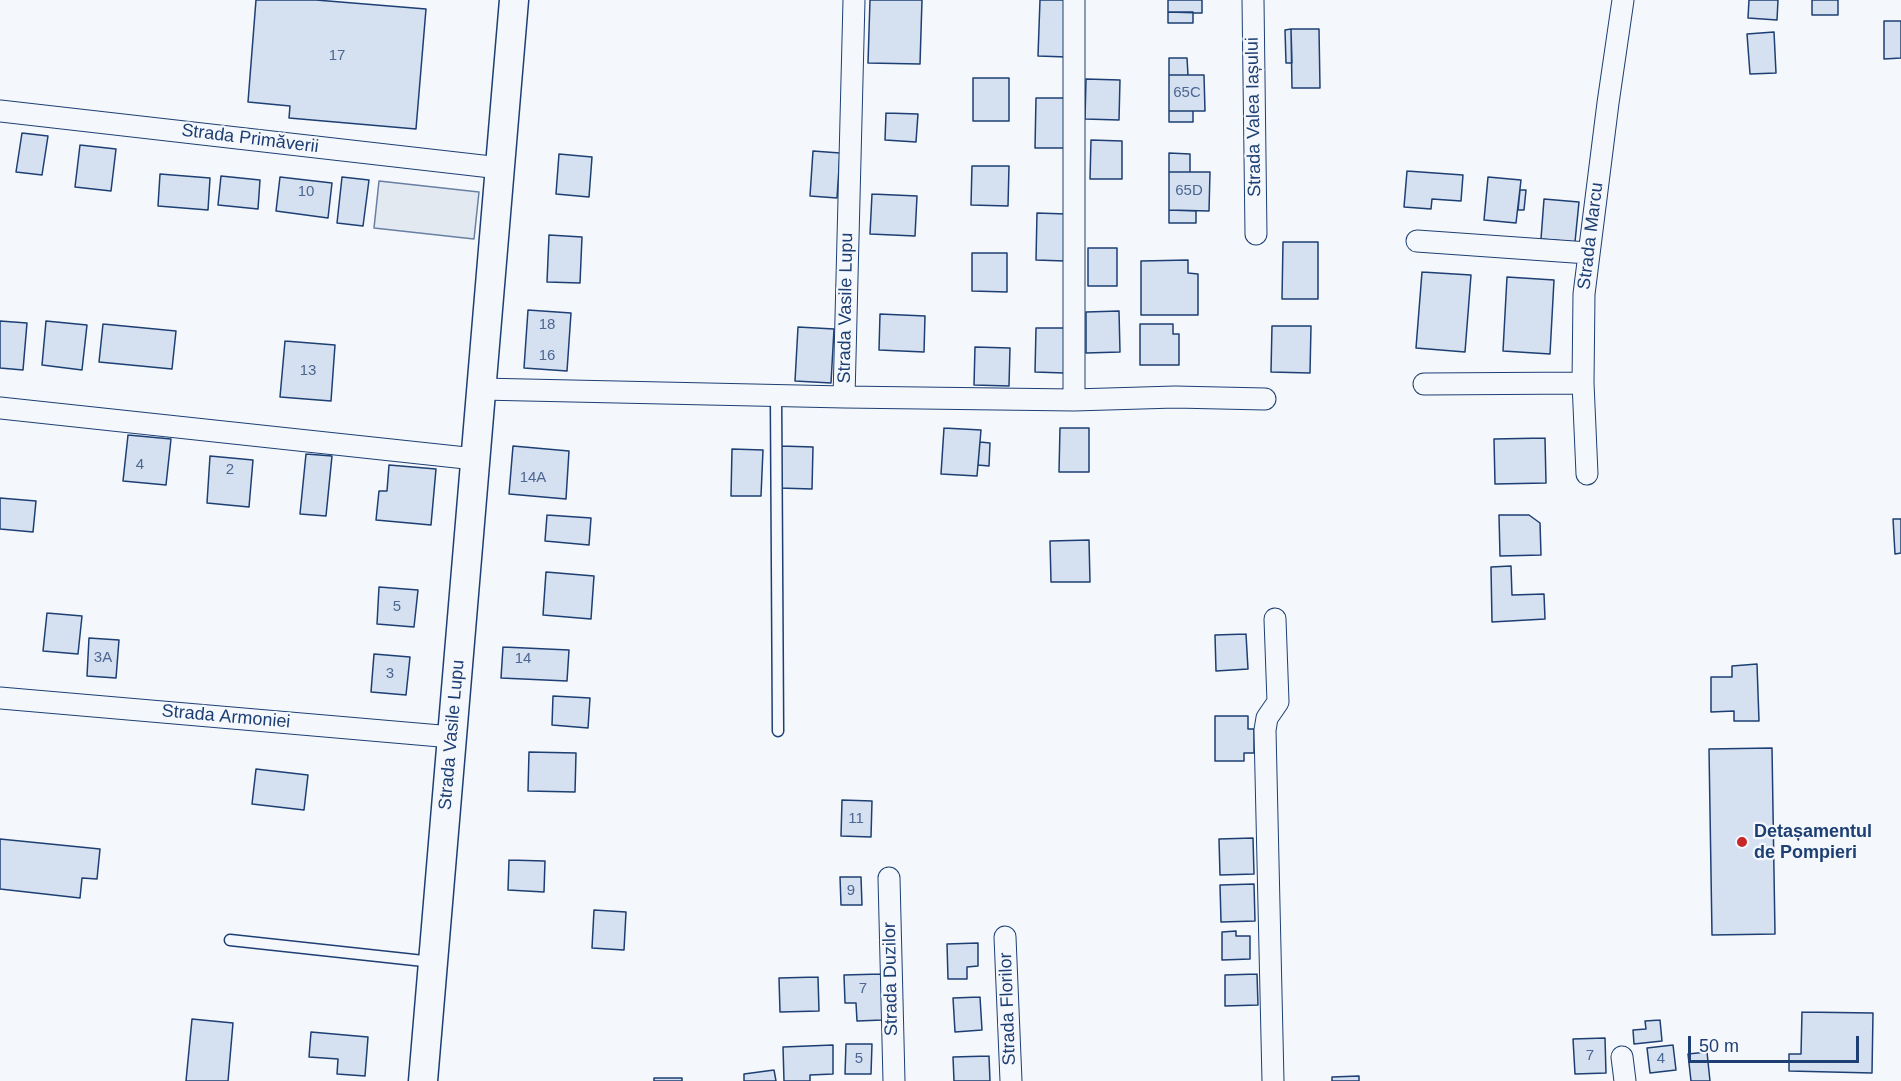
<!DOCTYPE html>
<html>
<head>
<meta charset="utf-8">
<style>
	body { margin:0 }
	#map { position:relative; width:1901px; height:1081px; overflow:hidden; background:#f4f7fb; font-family:Arial,sans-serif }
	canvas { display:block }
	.scale { position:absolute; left:1688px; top:1036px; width:171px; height:27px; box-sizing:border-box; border:3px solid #1d3f73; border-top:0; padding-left:8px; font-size:18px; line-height:21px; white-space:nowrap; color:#1d3f73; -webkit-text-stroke:4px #f4f7fb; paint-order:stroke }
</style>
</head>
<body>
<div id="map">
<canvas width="1901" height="1081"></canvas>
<div class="scale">50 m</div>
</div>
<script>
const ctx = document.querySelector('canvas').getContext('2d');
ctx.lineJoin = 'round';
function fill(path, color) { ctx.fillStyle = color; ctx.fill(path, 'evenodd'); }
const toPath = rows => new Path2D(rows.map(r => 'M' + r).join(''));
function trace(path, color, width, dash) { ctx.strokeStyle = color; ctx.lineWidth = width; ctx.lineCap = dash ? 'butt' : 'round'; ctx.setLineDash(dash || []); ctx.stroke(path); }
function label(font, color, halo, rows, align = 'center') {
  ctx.font = font + ' Arial,sans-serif'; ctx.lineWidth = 4.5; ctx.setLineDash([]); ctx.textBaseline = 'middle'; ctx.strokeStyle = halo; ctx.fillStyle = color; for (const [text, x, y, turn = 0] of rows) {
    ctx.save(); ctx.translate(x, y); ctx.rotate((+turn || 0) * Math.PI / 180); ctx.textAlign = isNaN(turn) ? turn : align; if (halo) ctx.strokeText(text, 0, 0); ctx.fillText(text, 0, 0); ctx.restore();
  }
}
const green = toPath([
	[379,181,479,192,474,239,374,228,379,181]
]);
fill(green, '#e3e9f0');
trace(green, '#687fa3', 1.5);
const building = toPath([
	[256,0,316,0,426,9,416,129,289,118,290,106,248,102,256,0],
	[870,0,922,0,920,64,868,63,870,0],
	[1040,0,1069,0,1067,57,1038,56,1040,0],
	[1168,0,1202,0,1202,13,1168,12,1168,0],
	[1749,0,1778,0,1777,20,1748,18,1749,0],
	[1812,0,1838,0,1838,15,1812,15,1812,0],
	[1168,12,1193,12,1193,23,1168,23,1168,12],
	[1884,21,1901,21,1901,58,1884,59,1884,21],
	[1291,29,1292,63,1286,63,1285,30,1291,29],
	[1291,29,1319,29,1320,88,1292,88,1291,29],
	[1774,32,1776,73,1750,74,1747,34,1774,32],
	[1169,58,1187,58,1188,75,1169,75,1169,58],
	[1169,75,1204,75,1205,111,1169,111,1169,75],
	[973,78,1009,78,1009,121,973,121,973,78],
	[1086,79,1120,80,1119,120,1085,119,1086,79],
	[1036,98,1069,98,1069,148,1035,148,1036,98],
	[1169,111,1193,111,1193,122,1169,122,1169,111],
	[886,113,918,114,916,142,885,140,886,113],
	[22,133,48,136,42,175,16,172,22,133],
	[1091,140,1122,141,1122,179,1090,179,1091,140],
	[80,145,116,149,111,191,75,187,80,145],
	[813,151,840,153,837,198,810,196,813,151],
	[1169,153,1190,154,1190,172,1169,172,1169,153],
	[559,154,592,157,589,197,556,194,559,154],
	[972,166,1009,166,1008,206,971,205,972,166],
	[1407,171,1463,175,1461,201,1432,199,1431,209,1404,207,1407,171],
	[1169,172,1210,172,1209,211,1169,210,1169,172],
	[160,174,210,178,208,210,158,206,160,174],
	[221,176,260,180,258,209,218,205,221,176],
	[280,177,332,183,328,218,276,211,280,177],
	[342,177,369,180,363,226,337,223,342,177],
	[1488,177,1521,180,1516,223,1484,220,1488,177],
	[1520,190,1526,190,1524,210,1518,210,1520,190],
	[872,194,917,196,915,236,870,234,872,194],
	[1544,199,1579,202,1575,242,1541,239,1544,199],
	[1169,210,1196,211,1196,223,1169,223,1169,210],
	[1037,213,1066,214,1065,261,1036,260,1037,213],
	[549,235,582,237,580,283,547,282,549,235],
	[1283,242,1318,242,1318,299,1282,299,1283,242],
	[1088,248,1117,248,1117,286,1088,286,1088,248],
	[972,253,1007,253,1007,292,972,291,972,253],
	[1188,260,1188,273,1198,274,1198,315,1141,315,1141,261,1188,260],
	[1422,272,1471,275,1465,352,1416,348,1422,272],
	[1507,277,1554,280,1550,354,1503,351,1507,277],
	[528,310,571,313,567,371,524,368,528,310],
	[1119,311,1120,352,1086,353,1086,312,1119,311],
	[880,314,925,316,924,352,879,350,880,314],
	[0,321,27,323,23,370,0,368,0,321],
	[46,321,87,325,82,370,42,365,46,321],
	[103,324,176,331,172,369,99,362,103,324],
	[1140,324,1173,324,1173,334,1179,334,1179,365,1140,365,1140,324],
	[1272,326,1311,326,1310,373,1271,372,1272,326],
	[798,327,834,329,831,383,795,381,798,327],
	[1036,328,1064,328,1064,373,1035,372,1036,328],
	[285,341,335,345,331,401,280,397,285,341],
	[975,347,1010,348,1009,386,974,385,975,347],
	[944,428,981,430,977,476,941,474,944,428],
	[1060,428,1089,428,1089,472,1059,472,1060,428],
	[128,435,171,439,166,485,123,481,128,435],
	[1545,438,1546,483,1495,484,1494,439,1545,438],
	[980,442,990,443,989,466,978,465,980,442],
	[513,446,569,451,566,499,509,494,513,446],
	[781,446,813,447,812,489,779,488,781,446],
	[732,449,763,450,761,496,731,496,732,449],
	[306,454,332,456,326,516,300,514,306,454],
	[210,456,253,460,249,507,207,503,210,456],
	[389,465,436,469,431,525,376,520,379,491,387,491,389,465],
	[0,498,36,501,33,532,0,529,0,498],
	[547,515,591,518,589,545,545,541,547,515],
	[1499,515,1529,515,1540,523,1541,555,1500,556,1499,515],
	[1893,519,1901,519,1901,553,1895,554,1893,519],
	[1089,540,1090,582,1051,582,1050,541,1089,540],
	[1511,566,1512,595,1544,594,1545,619,1492,622,1491,567,1511,566],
	[546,572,594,576,591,619,543,615,546,572],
	[379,587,418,590,414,627,377,624,379,587],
	[47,613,82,616,78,654,43,651,47,613],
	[1246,634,1248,669,1216,671,1215,635,1246,634],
	[89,638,119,640,116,678,87,676,89,638],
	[503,647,569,650,567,681,501,678,503,647],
	[374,654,410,657,406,695,371,692,374,654],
	[1757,664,1759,721,1734,721,1734,711,1711,712,1711,677,1732,677,1732,666,1757,664],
	[553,696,590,698,588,728,552,725,553,696],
	[1215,716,1248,716,1248,729,1254,729,1254,753,1244,753,1244,761,1215,761,1215,716],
	[1772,748,1775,934,1712,935,1709,749,1772,748],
	[529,752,576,753,575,792,528,791,529,752],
	[256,769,308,775,304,810,252,804,256,769],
	[842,800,872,801,871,837,841,836,842,800],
	[1253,838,1254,874,1220,875,1219,839,1253,838],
	[0,839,100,849,97,879,82,878,80,898,0,889,0,839],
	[509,860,545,861,544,892,508,890,509,860],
	[840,877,861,877,862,905,841,905,840,877],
	[1254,884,1255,921,1221,922,1220,885,1254,884],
	[594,910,626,912,624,950,592,948,594,910],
	[1236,931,1236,936,1250,936,1250,959,1222,960,1222,932,1236,931],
	[978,943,978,966,967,967,967,979,948,979,947,944,978,943],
	[881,974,883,1020,857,1021,856,1003,845,1003,844,975,881,974],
	[1257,974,1258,1005,1225,1006,1225,975,1257,974],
	[818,977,819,1011,780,1012,779,978,818,977],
	[980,997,982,1030,955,1032,953,998,980,997],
	[1802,1012,1873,1013,1872,1073,1789,1071,1789,1054,1801,1054,1802,1012],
	[192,1019,233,1023,228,1081,186,1081,192,1019],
	[1660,1020,1662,1041,1634,1044,1633,1030,1646,1029,1645,1021,1660,1020],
	[311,1032,368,1037,365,1076,337,1074,338,1059,309,1057,311,1032],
	[1605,1038,1606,1073,1575,1074,1573,1039,1605,1038],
	[846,1044,872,1044,871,1074,845,1074,846,1044],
	[833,1045,833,1074,810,1075,810,1081,784,1081,783,1047,833,1045],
	[1673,1045,1676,1070,1650,1073,1647,1048,1673,1045],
	[1707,1052,1710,1081,1691,1081,1688,1054,1707,1052],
	[989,1056,990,1081,954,1081,953,1057,989,1056],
	[774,1070,776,1081,744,1081,744,1074,774,1070],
	[1359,1076,1359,1081,1332,1081,1332,1077,1359,1076],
	[654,1078,682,1078,682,1081,654,1081,654,1078]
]);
fill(building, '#d5e0f0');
trace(building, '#1d3f73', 1.5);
const service = toPath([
	[776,396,778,731],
	[230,940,433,962]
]);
const minor = toPath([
	[1253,0,1256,234],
	[0,111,500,168],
	[1417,241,1588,253],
	[1424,384,1583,383],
	[481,389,844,397,1074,400,1175,397,1265,399],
	[844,397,854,0],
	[1074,400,1074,0],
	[0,408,475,459],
	[1587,474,1583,383,1584,294,1608,103,1623,0],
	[0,698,452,737],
	[889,878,894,1081],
	[1005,937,1011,1081],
	[1622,1057,1625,1081],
	[1273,1081,1265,730,1267,718,1278,702,1275,619]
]);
const secondary = toPath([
	[423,1081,514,0]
]);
trace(service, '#1d3f73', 13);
trace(minor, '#1d3f73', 23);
trace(secondary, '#1d3f73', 31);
trace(service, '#f4f7fb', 10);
trace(minor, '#f4f7fb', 21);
trace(secondary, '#f4f7fb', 28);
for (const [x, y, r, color] of [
	[1742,842,6,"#c62828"]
]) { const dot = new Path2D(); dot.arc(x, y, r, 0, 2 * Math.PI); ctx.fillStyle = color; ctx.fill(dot); trace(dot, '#f4f7fb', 2); }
label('15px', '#4b6792', null, [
	["17",337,56],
	["65C",1187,93],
	["65D",1189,191],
	["10",306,192],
	["18",547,325],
	["16",547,356],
	["13",308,371],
	["4",140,465],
	["2",230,470],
	["14A",533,478],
	["5",397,607],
	["3A",103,658],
	["14",523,659],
	["3",390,674],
	["11",856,819],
	["9",851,891],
	["7",863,989],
	["7",1590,1056],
	["5",859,1059],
	["4",1661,1059]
]);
label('18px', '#1d3f73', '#f4f7fb', [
	["Strada Valea Iașului",1254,117,-91],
	["Strada Primăverii",250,139,7],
	["Strada Marcu",1591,236,-83],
	["Strada Vasile Lupu",846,308,-89],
	["Strada Armoniei",226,717,5],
	["Strada Vasile Lupu",452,735,-85],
	["Strada Duzilor",891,979,-91],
	["Strada Florilor",1008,1009,-92]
]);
label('bold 18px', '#1d3f73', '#f4f7fb', [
	["Detașamentul",1754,832],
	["de Pompieri",1754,853]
], 'left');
</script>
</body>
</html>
